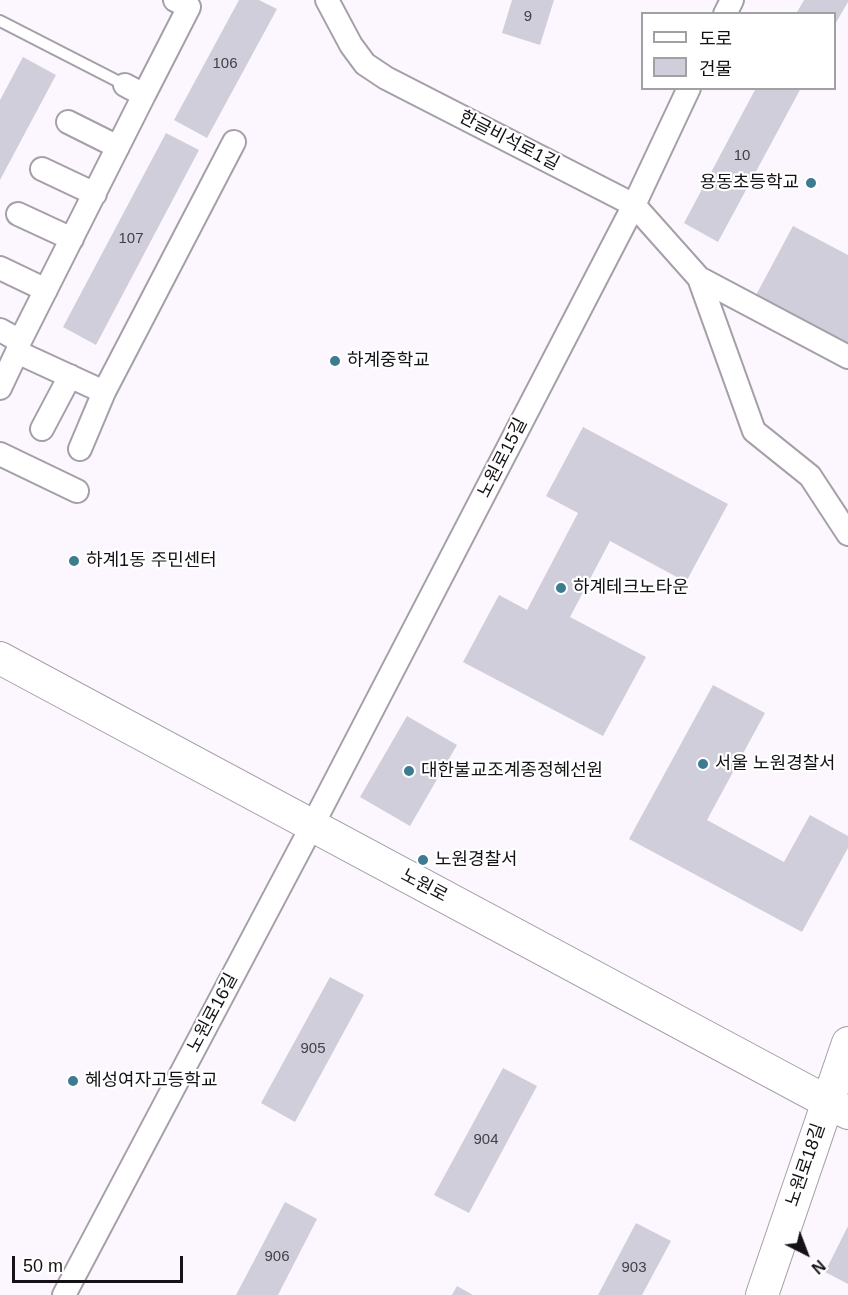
<!DOCTYPE html>
<html>
<head>
<meta charset="utf-8">
<style>
	body { margin:0 }
	#map { position:relative; width:848px; height:1295px; overflow:hidden; background:#fcf7fe; font-family:Helvetica,"Noto Sans KR",sans-serif }
	canvas { display:block }
	.legend { position:absolute; left:641px; top:12px; width:195px; height:78px; box-sizing:border-box; background:#fff; border:2px solid #a1a0a2; margin:0; padding:8px 10px; list-style:none; font-size:18px; color:#141216 }
	.legend li { display:flex; align-items:center; gap:12px; height:30px }
	.legend b { width:30px; border:2px solid #a1a0a2 }
	.north { position:absolute; left:776px; top:1223px; width:60px; height:60px; -webkit-text-stroke:4px #fff; paint-order:stroke; rotate:138deg; font-size:16px; font-weight:700; line-height:24px; text-align:center; color:#141216 }
	.north::after { content:''; display:block; margin:auto; width:21px; height:27px; background:#141216; clip-path:polygon(50% 0,100% 100%,50% 72%,0 100%) }
	.scale { position:absolute; left:12px; top:1256px; width:171px; height:27px; box-sizing:border-box; border:3px solid #141216; border-top:0; padding-left:8px; font-size:18px; line-height:21px; white-space:nowrap; color:#141216; -webkit-text-stroke:4px #fff; paint-order:stroke }
</style>
</head>
<body>
<div id="map">
<canvas width="848" height="1295"></canvas>
<ul class="legend">
<li><b style="height:8px;background:#fff"></b>도로</li>
<li><b style="height:16px;background:#d1cedb"></b>건물</li>
</ul>
<div class="north">N</div>
<div class="scale">50 m</div>
</div>
<script>
const ctx = document.querySelector('canvas').getContext('2d');
ctx.lineJoin = 'round';
function fill(path, color) { ctx.fillStyle = color; ctx.fill(path, 'evenodd'); }
const toPath = rows => new Path2D(rows.map(r => 'M' + r).join(''));
function trace(path, color, width, dash) { ctx.strokeStyle = color; ctx.lineWidth = width; ctx.lineCap = dash ? 'butt' : 'round'; ctx.setLineDash(dash || []); ctx.stroke(path); }
function label(font, color, halo, rows, align = 'center') {
  ctx.font = font + ' Helvetica,"Noto Sans KR",sans-serif'; ctx.lineWidth = 4.5; ctx.setLineDash([]); ctx.textBaseline = 'middle'; ctx.strokeStyle = halo; ctx.fillStyle = color; for (const [text, x, y, turn = 0] of rows) {
    ctx.save(); ctx.translate(x, y); ctx.rotate((+turn || 0) * Math.PI / 180); ctx.textAlign = isNaN(turn) ? turn : align; if (halo) ctx.strokeText(text, 0, 0); ctx.fillText(text, 0, 0); ctx.restore();
  }
}
fill(toPath([
	[239,0,259,0,277,9,207,138,174,120],
	[512,0,554,0,540,45,502,33],
	[804,0,848,0,848,2,834,26,834,14,796,14],
	[23,57,56,75,0,180,0,100],
	[756,88,801,88,718,242,684,223],
	[166,133,199,150,96,345,63,327],
	[793,226,848,255,848,344,756,295],
	[583,427,728,504,686,582,610,541,570,617,646,657,603,736,463,662,499,595,527,610,578,513,546,496],
	[713,685,765,713,707,820,784,862,810,815,848,836,848,848,802,932,629,839],
	[407,716,457,745,410,826,360,797],
	[330,977,364,995,295,1122,261,1103],
	[503,1068,537,1086,469,1213,434,1195],
	[285,1202,317,1219,278,1295,236,1295],
	[636,1223,671,1241,642,1295,598,1295],
	[848,1226,848,1284,825,1272],
	[457,1286,473,1295,452,1295]
]), '#d1cedb');
const lane = toPath([
	[0,21,125,85]
]);
const street = toPath([
	[327,0,351,45,365,64,386,78,634,205,699,278,848,357],
	[725,14,732,0],
	[125,85,144,95,189,7,175,0],
	[144,95,20,341,17,352,104,392,234,142],
	[68,122,118,147],
	[42,169,95,194],
	[18,214,72,239],
	[0,268,46,290],
	[699,278,754,431,810,476,848,534],
	[0,330,20,341],
	[0,388,17,352],
	[42,429,70,376],
	[80,449,104,392],
	[0,454,77,491],
	[64,1295,312,826,634,205,689,88]
]);
const secondary = toPath([
	[0,658,848,1113],
	[762,1295,848,1043]
]);
trace(lane, '#a69fa9', 14);
trace(street, '#a69fa9', 26);
trace(secondary, '#a69fa9', 34);
trace(lane, '#fff', 10);
trace(street, '#fff', 22);
trace(secondary, '#fff', 32);
for (const [x, y, r, color] of [
	[811,183,6,"#3c7b90"],
	[335,361,6,"#3c7b90"],
	[74,561,6,"#3c7b90"],
	[561,588,6,"#3c7b90"],
	[703,764,6,"#3c7b90"],
	[409,771,6,"#3c7b90"],
	[423,860,6,"#3c7b90"],
	[73,1081,6,"#3c7b90"]
]) { const dot = new Path2D(); dot.arc(x, y, r, 0, 2 * Math.PI); ctx.fillStyle = color; ctx.fill(dot); trace(dot, '#fff', 2); }
label('15px', '#434147', null, [
	["9",528,17],
	["106",225,64],
	["10",742,156],
	["107",131,239],
	["905",313,1049],
	["904",486,1140],
	["906",277,1257],
	["903",634,1268]
]);
label('18px', '#141216', '#fff', [
	["한글비석로1길",509,141,27],
	["노원로15길",503,458,-63],
	["노원로",424,886,28],
	["노원로16길",213,1013,-62],
	["노원로18길",806,1165,-71]
]);
label('18px', '#141216', '#fff', [
	["용동초등학교",799,183,"right"],
	["하계중학교",347,361],
	["하계1동 주민센터",86,561],
	["하계테크노타운",573,588],
	["서울 노원경찰서",715,764],
	["대한불교조계종정혜선원",421,771],
	["노원경찰서",435,860],
	["혜성여자고등학교",85,1081]
], 'left');
</script>
</body>
</html>
